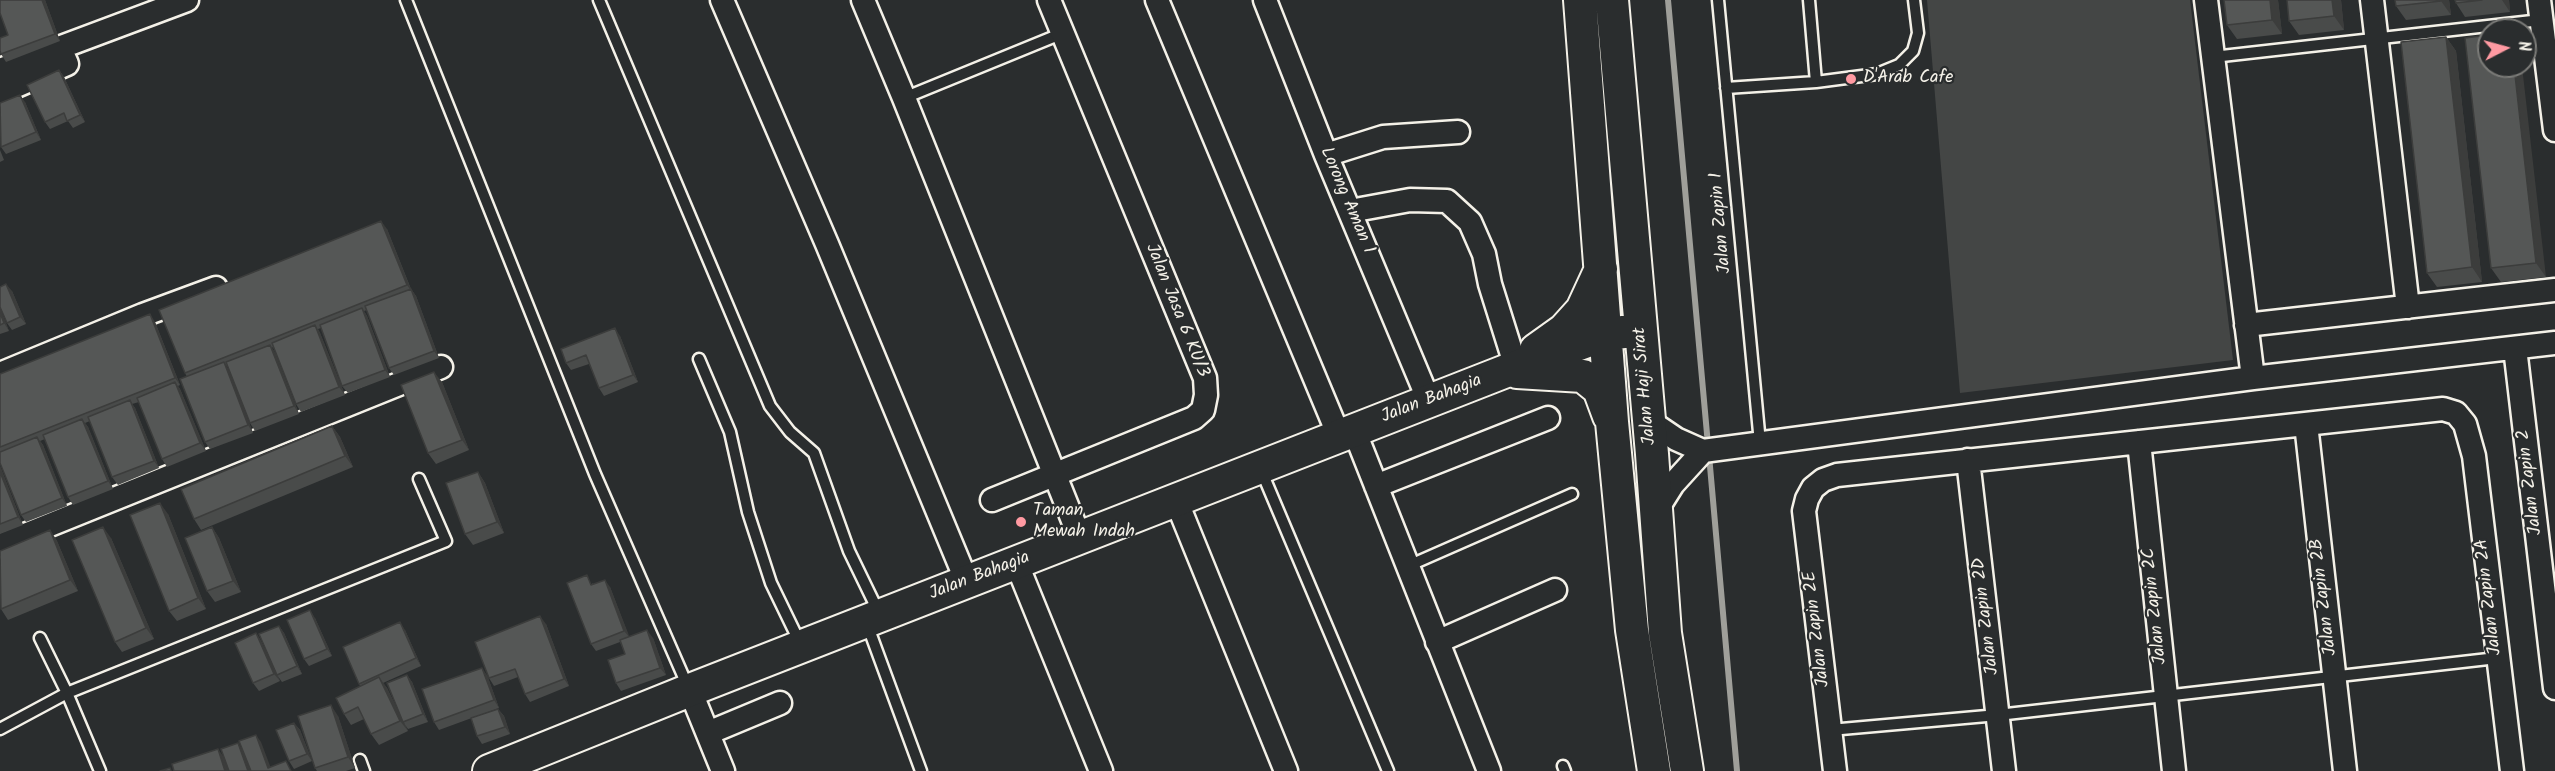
<!DOCTYPE html>
<html>
<head>
<meta charset="utf-8">
<style>
	body { margin:0 }
	#map { position:relative; width:2555px; height:771px; overflow:hidden; background:#2a2d2e; font-family:Kalam,sans-serif }
	canvas { display:block }
	.north { position:absolute; left:2477px; top:18px; width:60px; height:60px; box-sizing:border-box; background:#2a2d2e; border:2px solid #7b7b78; border-radius:50%; rotate:84deg; font-size:16px; font-weight:700; line-height:24px; text-align:center; color:#f4f1e8 }
	.north::after { content:''; display:block; margin:auto; width:21px; height:27px; background:#ff9aa2; clip-path:polygon(50% 0,100% 100%,50% 72%,0 100%) }
</style>
</head>
<body>
<div id="map">
<canvas width="2555" height="771"></canvas>
<div class="north">N</div>
</div>
<script>
const ctx = document.querySelector('canvas').getContext('2d');
ctx.lineJoin = 'round';
function fill(path, color) { ctx.fillStyle = color; ctx.fill(path, 'evenodd'); }
const toPath = rows => new Path2D(rows.map(r => 'M' + r).join(''));
function trace(path, color, width, dash) { ctx.strokeStyle = color; ctx.lineWidth = width; ctx.lineCap = dash ? 'butt' : 'round'; ctx.setLineDash(dash || []); ctx.stroke(path); }
function label(font, color, halo, rows, align = 'center') {
  ctx.font = font + ' Kalam,sans-serif'; ctx.lineWidth = 4.5; ctx.setLineDash([]); ctx.textBaseline = 'middle'; ctx.strokeStyle = halo; ctx.fillStyle = color; for (const [text, x, y, turn = 0] of rows) {
    ctx.save(); ctx.translate(x, y); ctx.rotate((+turn || 0) * Math.PI / 180); ctx.textAlign = isNaN(turn) ? turn : align; if (halo) ctx.strokeText(text, 0, 0); ctx.fillText(text, 0, 0); ctx.restore();
  }
}
fill(toPath([
	[1927,0,2190,0,2233,360,1960,393]
]), '#444645');
trace(toPath([
	[1668,0,1708,445],
	[1709,455,1737,771]
]), '#9f9f9a', 6);
const lane = toPath([
	[406,0,595,474,688,687],
	[599,0,770,406,790,432,814,453,849,551,879,613],
	[1718,0,1760,443],
	[1809,0,1816,82],
	[2213,57,2541,20],
	[1726,88,1816,82,1877,74,1899,65,1913,51,1918,33,1914,0],
	[904,98,1063,33],
	[699,359,730,432,748,512,771,583,800,643],
	[1261,470,1388,771],
	[1408,566,1572,494],
	[867,624,921,771],
	[40,638,67,693,100,771],
	[0,729,67,693,446,541,419,479],
	[1830,730,1998,715,2497,658],
	[360,760,364,771],
	[1563,766,1565,771]
]);
const street = toPath([
	[722,0,827,244,967,582],
	[863,0,904,98,1080,538],
	[1157,0,1339,436],
	[1265,0,1326,155,1429,401],
	[2206,0,2253,378],
	[2372,0,2408,307],
	[2539,0,2555,130],
	[0,70,187,0],
	[0,93,67,64,60,48],
	[1326,155,1383,137,1458,132],
	[1350,211,1410,200,1447,201,1470,222,1484,254,1490,284,1515,364],
	[2246,325,2555,290],
	[2515,348,2555,688],
	[0,374,143,315,216,288],
	[1648,420,1676,439,1703,451,2253,378,2555,343],
	[2306,424,2345,771],
	[1354,430,1489,771],
	[2139,442,2174,771],
	[1968,460,2004,771],
	[1376,486,1548,418],
	[992,500,1194,418,1203,410,1206,395,1205,378,1049,0],
	[1176,500,1286,771],
	[1656,511,1673,484,1703,451],
	[0,545,441,367],
	[1016,562,1101,771],
	[1437,642,1555,590],
	[690,690,723,771],
	[708,733,780,703],
	[1835,771,1804,511,1807,499,1813,488,1823,480,1837,475,2443,409,2456,413,2465,424,2474,456,2512,771]
]);
const secondary = toPath([
	[1580,0,1612,422,1632,630,1654,771],
	[1612,0,1652,454,1665,633,1687,771],
	[1536,350,1564,330,1582,310,1601,269],
	[1517,372,1583,376,1599,389,1609,416],
	[489,771,690,690,1506,371,1606,334,1641,330]
]);
trace(lane, '#f4f1e8', 15);
trace(street, '#f4f1e8', 27);
trace(secondary, '#f4f1e8', 36);
trace(lane, '#2a2d2e', 10);
trace(street, '#2a2d2e', 22);
trace(secondary, '#2a2d2e', 32);
fill(toPath([
	[0,0,45,0,60,41,6,62,1,54,8,35],
	[2224,0,2278,0,2282,34,2237,39,2227,25],
	[2287,0,2341,0,2344,30,2299,35,2289,21],
	[2449,0,2451,15,2406,20,2396,6],
	[2455,0,2509,0,2510,12,2465,17,2456,3],
	[2446,37,2456,51,2482,282,2437,287,2427,273],
	[2465,38,2546,277,2501,282,2491,268],
	[59,70,64,77,85,122,73,128,68,121,50,129,45,122],
	[25,102,41,140,6,154,1,147],
	[0,150,4,160,0,162],
	[387,229,411,289,416,296,439,358,394,375,389,368,367,310,364,311,367,316,390,377,348,393,342,386,321,328,318,329,320,333,345,395,301,412,296,404,273,347,272,348,275,353,299,414,255,431,250,423,228,365,226,366,229,370,253,433,210,449,205,442,187,377,185,373],
	[12,291,26,324,12,330,7,323],
	[0,308,9,331,0,334],
	[155,322,180,385,178,386,180,389,206,451,167,467,162,459,139,402,132,404,135,408,159,468,118,485,112,477,90,421,85,423,88,427,113,489,73,505,68,497,45,439,40,441,43,445,67,506,26,522,21,515,0,463,0,374],
	[620,336,638,382,604,396,599,388,589,364,571,370,566,363],
	[442,382,469,450,436,464,428,453],
	[332,426,340,437,353,467,201,530,194,519],
	[0,466,23,525,0,534],
	[478,472,485,483,504,533,473,545,465,534],
	[168,514,206,609,177,621,169,611],
	[212,527,219,538,241,592,215,602,207,591],
	[50,530,57,541,78,591,8,620,1,609],
	[111,538,154,639,122,652,115,642],
	[592,583,593,584,610,587,629,637,653,638,666,675,621,691,616,683,625,654,620,642,596,651,591,644],
	[315,618,332,656,309,666,304,659],
	[546,624,569,686,530,702,525,694,518,677,494,686,489,678],
	[279,626,284,633,302,674,282,682,277,675],
	[405,630,421,666,383,683,387,688,408,731,379,745,371,734,364,719,351,725,344,714,360,686,359,684],
	[256,633,261,641,280,681,259,691,253,683],
	[407,675,412,682,428,722,408,729,403,722],
	[487,675,499,708,439,730,434,722],
	[498,709,504,716,510,734,482,744,477,736],
	[338,716,355,768,346,771,317,771,315,768],
	[294,723,300,730,312,761,294,769,289,761]
]), '#494b4a');
fill(toPath([
	[42,0,45,0,60,41,55,34],
	[2270,0,2278,0,2282,34,2272,20],
	[2332,0,2341,0,2344,30,2334,16],
	[2441,0,2449,0,2451,15,2441,1],
	[2502,0,2509,0,2510,12],
	[2446,37,2456,51,2482,282,2472,267],
	[2514,66,2522,66,2546,277,2536,263],
	[59,70,64,77,85,122,80,115],
	[20,95,25,102,41,140,36,132],
	[381,221,387,229,412,292,407,285],
	[6,284,12,291,26,324,20,317],
	[411,289,416,296,439,358,434,351],
	[0,308,9,331,4,323,0,313],
	[362,308,367,316,390,377,385,370],
	[150,314,155,322,180,385,175,378],
	[315,325,320,333,345,395,339,387],
	[615,328,620,336,638,382,633,375],
	[270,345,275,353,299,414,294,406],
	[224,362,229,370,253,433,248,425],
	[434,372,442,382,469,450,462,440],
	[175,382,180,389,206,451,200,443],
	[130,400,135,408,159,468,154,461],
	[82,419,88,427,113,489,108,481],
	[332,426,340,437,353,467,345,456],
	[37,437,43,445,67,506,62,498],
	[0,466,23,525,18,517,0,472],
	[478,472,485,483,504,533,497,522],
	[160,503,168,514,206,609,198,598],
	[103,527,111,538,154,639,146,628],
	[212,527,219,538,241,592,233,581],
	[50,530,57,541,78,591,70,580],
	[605,580,610,587,630,638,624,631],
	[310,610,315,618,332,656,327,649],
	[540,616,546,624,569,686,564,679],
	[400,622,405,630,421,666,416,658],
	[279,626,284,633,302,674,297,666],
	[647,630,653,638,666,675,660,668],
	[256,633,261,641,280,681,274,674],
	[482,668,487,675,499,708,494,700],
	[407,675,412,682,428,722,423,714],
	[379,677,387,688,408,731,400,721],
	[331,705,338,716,355,768,348,757],
	[498,709,504,716,510,734,505,727],
	[294,723,300,730,312,761,307,754],
	[256,735,261,742,272,771,268,768],
	[238,743,243,750,251,771,248,771],
	[218,749,226,760,230,771,225,771]
]), '#3c3d3c');
const building = toPath([
	[0,0,42,0,55,34,1,54,0,51,0,38,8,35,0,13,0,0],
	[2224,0,2270,0,2272,20,2227,25,2224,0],
	[2287,0,2332,0,2334,16,2289,21,2287,0],
	[2395,0,2441,0,2441,1,2396,6,2395,0],
	[2455,0,2482,0,2456,3,2455,0],
	[2489,35,2489,66,2514,66,2536,263,2491,268,2465,38,2489,35],
	[2446,37,2472,267,2427,273,2401,42,2446,37],
	[59,70,80,115,67,121,64,113,45,122,27,85,59,70],
	[20,95,36,132,1,147,0,103,20,95],
	[381,221,407,285,185,373,159,310,381,221],
	[6,284,20,317,7,323,0,307,0,287,6,284],
	[411,289,434,351,389,368,365,306,411,289],
	[362,308,385,370,342,386,320,325,362,308],
	[0,313,4,323,0,325,0,313],
	[150,314,175,378,0,447,0,374,150,314],
	[315,325,339,387,296,404,272,343,315,325],
	[615,328,633,375,599,388,586,355,566,363,561,349,615,328],
	[270,345,294,406,250,423,226,362,270,345],
	[224,362,248,425,205,442,180,379,224,362],
	[434,372,462,440,428,453,401,385,434,372],
	[175,382,200,443,162,459,137,398,175,382],
	[130,400,154,461,112,477,88,417,130,400],
	[82,419,108,481,68,497,43,435,82,419],
	[332,426,345,456,194,519,181,489,332,426],
	[37,437,62,498,21,515,0,463,0,452,37,437],
	[0,472,18,517,0,524,0,472],
	[478,472,497,522,465,534,446,483,478,472],
	[160,503,198,598,169,611,130,515,160,503],
	[103,527,146,628,115,642,72,540,103,527],
	[212,527,233,581,207,591,185,538,212,527],
	[50,530,70,580,1,609,0,551,50,530],
	[587,575,591,585,605,580,624,631,591,644,567,583,587,575],
	[310,610,327,649,304,659,287,620,310,610],
	[540,616,564,679,525,694,515,669,489,678,475,642,540,616],
	[400,622,416,658,359,684,343,647,400,622],
	[279,626,297,666,277,675,259,634,279,626],
	[647,630,660,668,616,683,608,660,625,654,620,640,647,630],
	[256,633,274,674,253,683,235,643,256,633],
	[482,668,494,700,434,722,422,689,482,668],
	[407,675,423,714,403,722,387,683,407,675],
	[379,677,400,721,371,734,358,707,344,714,336,698,379,677],
	[331,705,348,757,315,768,298,716,331,705],
	[498,709,505,727,477,736,471,718,498,709],
	[294,723,307,754,289,761,276,730,294,723],
	[256,735,268,768,286,761,291,771,251,771,239,741,256,735],
	[238,743,248,771,229,771,221,749,238,743],
	[218,749,225,771,174,771,172,764,218,749],
	[170,768,171,771,160,771,170,768]
]);
fill(building, '#555756');
trace(building, '#3c3d3c', 1.5);
for (const [x, y, r, color] of [
	[1851,79,6,"#ff9aa2"],
	[1021,522,6,"#ff9aa2"]
]) { const dot = new Path2D(); dot.arc(x, y, r, 0, 2 * Math.PI); ctx.fillStyle = color; ctx.fill(dot); trace(dot, '#2a2d2e', 2); }
label('18px', '#f4f1e8', '#2a2d2e', [
	["D'Arab Cafe",1863,79],
	["Taman",1033,512],
	["Mewah Indah",1033,533]
], 'left');
label('18px', '#f4f1e8', '#2a2d2e', [
	["Lorong Aman 1",1346,201,67],
	["Jalan Zapin 1",1722,223,-95],
	["Jalan Jasa 6 KU/3",1176,311,68],
	["Jalan Haji Sirat",1646,386,-95],
	["Jalan Bahagia",1432,400,-21],
	["Jalan Zapin 2",2531,482,-97],
	["Jalan Bahagia",980,577,-21],
	["Jalan Zapin 2B",2325,597,-97],
	["Jalan Zapin 2A",2490,597,-97],
	["Jalan Zapin 2C",2156,606,-96],
	["Jalan Zapin 2D",1987,616,-97],
	["Jalan Zapin 2E",1818,629,-97]
]);
</script>
</body>
</html>
